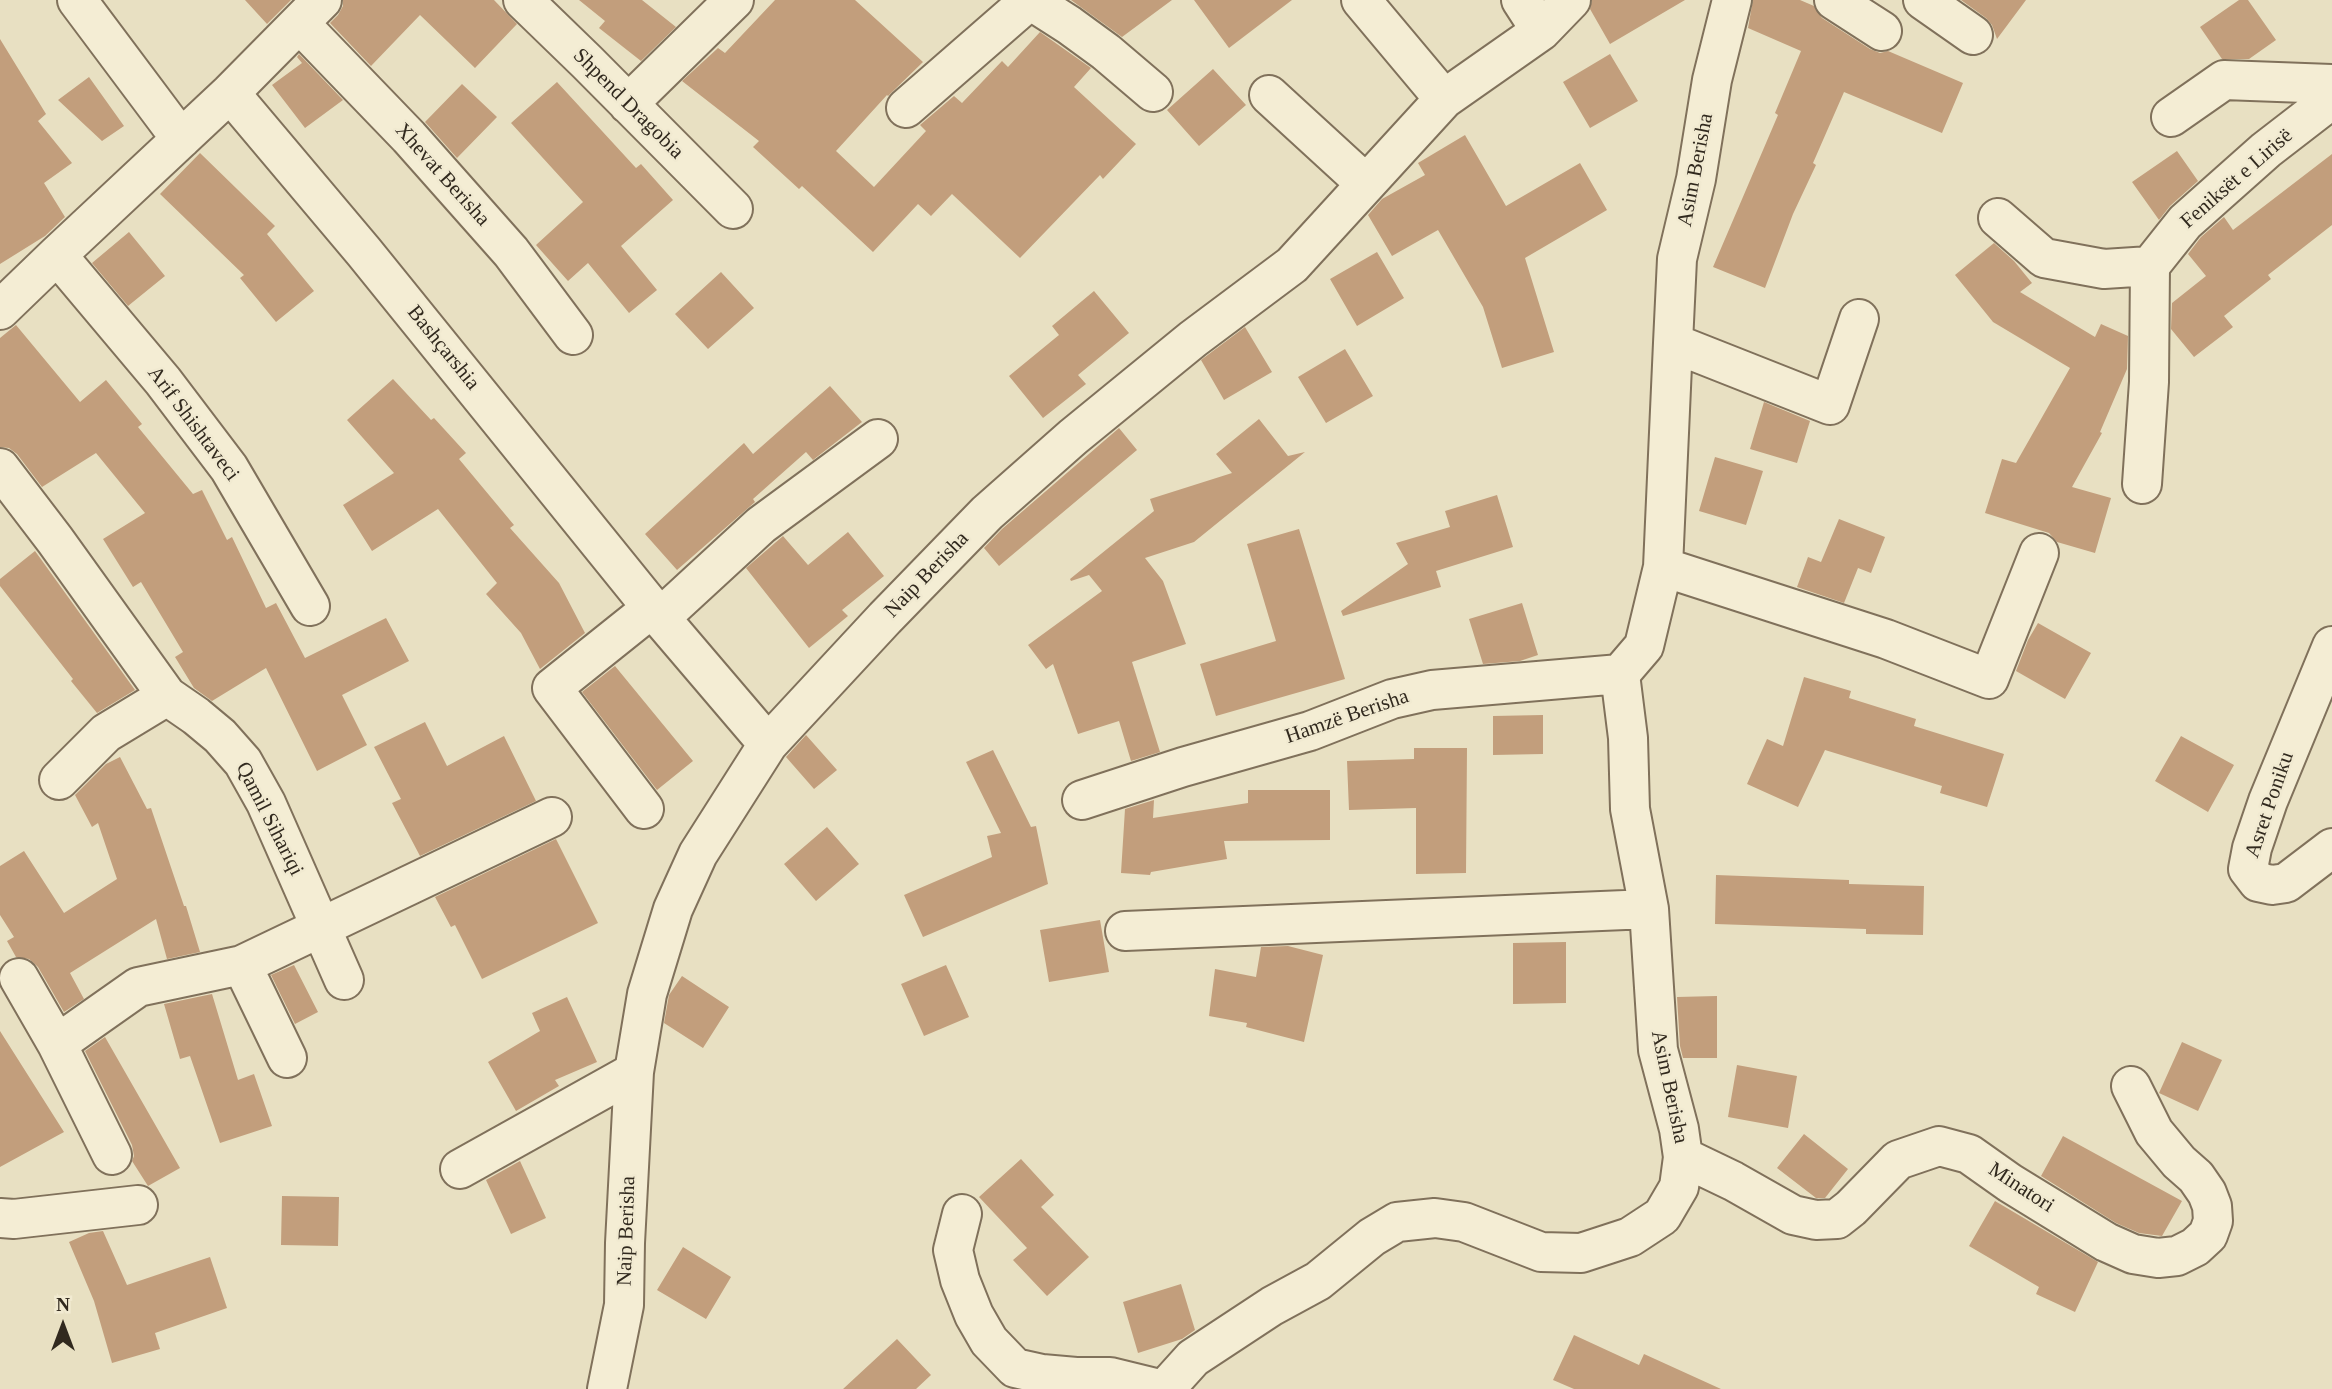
<!DOCTYPE html>
<html>
<head>
<meta charset="utf-8">
<style>
	body { margin:0 }
	#map { position:relative; width:2332px; height:1389px; overflow:hidden; background:#e8e0c2; font-family:Georgia,serif }
	canvas { display:block }
	.north { position:absolute; left:28px; top:1291px; width:70px; height:70px; -webkit-text-stroke:5px #f1ead1; paint-order:stroke; rotate:0deg; font-size:19px; font-weight:700; line-height:28px; text-align:center; color:#31291e }
	.north::after { content:''; display:block; margin:auto; width:24px; height:32px; background:#31291e; clip-path:polygon(50% 0,100% 100%,50% 72%,0 100%) }
</style>
</head>
<body>
<div id="map">
<canvas width="2332" height="1389"></canvas>
<div class="north">N</div>
</div>
<script>
const ctx = document.querySelector('canvas').getContext('2d');
ctx.lineJoin = 'round';
function fill(path, color) { ctx.fillStyle = color; ctx.fill(path, 'evenodd'); }
const toPath = rows => new Path2D(rows.map(r => 'M' + r).join(''));
function trace(path, color, width, dash) { ctx.strokeStyle = color; ctx.lineWidth = width; ctx.lineCap = dash ? 'butt' : 'round'; ctx.setLineDash(dash || []); ctx.stroke(path); }
function label(font, color, halo, rows, align = 'center') {
  ctx.font = font + ' Georgia,serif'; ctx.lineWidth = 5; ctx.setLineDash([]); ctx.textBaseline = 'middle'; ctx.strokeStyle = halo; ctx.fillStyle = color; for (const [text, x, y, turn = 0] of rows) {
    ctx.save(); ctx.translate(x, y); ctx.rotate((+turn || 0) * Math.PI / 180); ctx.textAlign = isNaN(turn) ? turn : align; if (halo) ctx.strokeText(text, 0, 0); ctx.fillText(text, 0, 0); ctx.restore();
  }
}
fill(toPath([
	[245,0,291,0,267,24],
	[343,0,494,0,517,24,475,68,420,15,371,66,330,23,338,15,343,6],
	[579,0,642,0,676,27,641,61,599,28,605,21],
	[775,0,855,0,923,62,888,96,887,95,836,151,874,187,926,131,920,125,954,96,962,103,1002,61,1008,67,1040,32,1091,68,1074,87,1136,144,1103,179,1100,175,1020,258,952,194,931,216,918,204,873,252,802,186,799,189,753,147,759,141,682,81,718,48,725,53],
	[1071,0,1172,0,1122,37],
	[1194,0,1292,0,1229,48],
	[1592,0,1685,0,1610,44,1590,9],
	[1753,0,1800,0,1814,6,1822,18,1870,49,1880,53,1888,51,1963,83,1942,133,1844,92,1813,163,1816,165,1793,214,1765,288,1713,267,1778,115,1775,113,1801,51,1748,28],
	[1961,0,2026,0,1997,39,1992,25,1986,18],
	[2239,0,2248,0,2276,40,2249,59,2222,59,2200,27],
	[0,39,46,114,38,121,72,163,44,183,65,217,45,236,0,264],
	[299,54,343,100,305,128,272,85,302,63,297,57],
	[1610,54,1638,101,1590,128,1563,82],
	[1213,69,1246,105,1199,146,1167,110],
	[89,77,124,126,102,141,58,100],
	[557,82,636,168,641,164,673,200,621,246,657,290,629,313,588,263,568,281,536,245,583,202,511,123],
	[462,84,497,117,457,158,425,122],
	[1465,135,1506,206,1580,163,1607,210,1525,258,1554,352,1502,368,1483,307,1438,230,1392,256,1368,215,1382,199,1425,175,1418,163],
	[2177,151,2198,181,2170,206,2159,220,2132,182],
	[200,153,275,226,267,234,314,291,276,322,240,278,244,275,160,194],
	[2332,154,2332,225,2268,275,2271,279,2224,316,2233,327,2194,357,2171,329,2172,303,2206,276,2188,254,2201,237,2224,217,2233,230],
	[129,232,165,276,128,306,92,263],
	[1994,243,2014,261,2032,283,2020,292,2095,337,2101,324,2128,336,2127,369,2100,432,2102,433,2072,487,2111,498,2095,553,2057,542,2049,533,1985,513,2002,459,2016,463,2070,368,1993,322,1955,275],
	[1377,252,1404,298,1357,326,1330,279],
	[721,272,754,308,708,349,675,314],
	[1094,291,1129,333,1078,375,1086,384,1043,418,1009,376,1059,335,1052,326],
	[16,325,80,402,106,380,142,424,138,427,193,494,202,490,227,540,232,537,266,608,276,603,305,658,386,618,409,661,342,695,367,745,317,771,266,668,212,701,194,688,175,657,183,652,141,582,133,587,103,539,145,513,96,453,42,487,17,454,9,448,0,447,0,338],
	[1245,327,1272,372,1224,400,1201,360],
	[1345,349,1373,396,1326,423,1298,377],
	[393,379,431,420,434,418,466,453,459,459,514,525,510,528,559,583,585,633,540,669,521,633,486,594,497,583,438,509,372,551,343,505,394,473,347,420],
	[830,386,862,422,813,460,806,452,753,499,755,502,677,570,645,534,744,443,753,454],
	[1764,402,1810,421,1797,463,1750,449],
	[1259,419,1288,456,1305,452,1194,542,1145,558,1163,581,1186,644,1132,662,1160,752,1131,761,1119,721,1078,734,1053,664,1046,669,1028,645,1102,591,1089,575,1071,581,1070,579,1154,511,1150,499,1232,473,1216,454],
	[1119,428,1137,450,999,566,984,548,1002,529],
	[1715,457,1763,471,1746,525,1699,511],
	[1497,495,1513,547,1436,571,1441,587,1343,616,1341,611,1408,564,1396,543,1450,527,1445,511],
	[1839,519,1885,537,1871,573,1858,568,1844,603,1797,587,1808,557,1821,562],
	[1299,529,1345,679,1216,716,1200,664,1276,641,1247,544],
	[848,532,884,576,842,610,848,616,809,648,746,568,783,536,808,565],
	[35,551,135,690,97,713,71,681,73,679,0,586,0,579],
	[1522,603,1538,655,1520,661,1483,664,1469,619],
	[2038,623,2091,653,2065,699,2016,671,2028,640],
	[615,666,693,761,657,790,582,692],
	[1804,677,1851,691,1849,698,1916,719,1914,726,2004,754,1987,807,1940,793,1942,786,1825,750,1798,807,1747,784,1767,739,1783,746],
	[1543,715,1543,754,1493,755,1493,716],
	[425,722,447,766,504,736,536,801,420,856,392,803,401,799,374,747],
	[806,735,837,770,814,789,786,757],
	[2181,736,2234,765,2208,812,2155,781],
	[1414,748,1467,748,1466,873,1416,874,1416,808,1349,810,1347,761,1414,759],
	[993,750,1031,827,1036,826,1048,884,923,937,904,895,992,857,987,836,1001,833,966,762],
	[120,757,147,809,151,808,184,906,186,906,200,952,167,959,156,919,70,973,84,999,64,1012,38,967,29,959,16,957,7,941,14,937,0,915,0,866,24,851,64,913,117,879,98,823,92,827,75,795,106,764],
	[1248,790,1330,790,1330,840,1224,841,1227,859,1151,872,1150,875,1121,873,1125,809,1154,800,1153,818,1248,803],
	[827,827,859,864,816,901,784,864],
	[556,839,598,923,482,979,455,925,451,927,435,897],
	[1716,875,1849,880,1849,884,1924,886,1923,935,1866,934,1866,929,1715,924],
	[1100,920,1109,972,1049,982,1040,930],
	[1566,942,1566,1003,1513,1004,1513,943],
	[1288,946,1323,955,1304,1042,1246,1027,1247,1023,1209,1016,1215,969,1256,977,1261,947],
	[294,965,318,1012,295,1024,271,975],
	[946,965,969,1017,924,1036,901,984],
	[682,976,729,1007,703,1048,664,1023,669,995],
	[212,994,238,1080,254,1074,272,1126,220,1143,190,1056,180,1059,164,1004],
	[1717,996,1717,1058,1683,1058,1680,1046,1677,997],
	[567,997,597,1062,555,1080,559,1086,516,1111,488,1062,540,1031,532,1013],
	[0,1031,64,1132,0,1167],
	[105,1037,180,1168,148,1186,132,1161,134,1156,132,1145,85,1051],
	[2182,1042,2222,1060,2198,1111,2159,1093],
	[1737,1065,1797,1076,1788,1128,1728,1117],
	[1804,1134,1848,1169,1825,1198,1816,1198,1777,1168],
	[2063,1136,2182,1201,2162,1236,2139,1233,2116,1223,2041,1176],
	[1021,1159,1054,1195,1041,1207,1089,1257,1047,1296,1013,1260,1027,1248,979,1197],
	[520,1161,546,1218,511,1234,486,1180],
	[282,1196,339,1197,338,1246,281,1245],
	[1995,1201,2098,1262,2075,1312,2036,1294,2039,1287,1969,1246],
	[103,1231,127,1285,210,1257,227,1308,155,1333,160,1349,112,1363,94,1301,69,1242,89,1233],
	[683,1247,731,1277,706,1319,657,1290],
	[1181,1284,1195,1330,1182,1339,1138,1353,1123,1302],
	[1574,1335,1639,1365,1644,1354,1721,1389,1574,1389,1553,1380],
	[897,1339,931,1375,916,1389,843,1389]
]), '#c29e7c');
const minor = toPath([
	[77,0,181,139],
	[523,0,587,62,733,209],
	[1030,0,1069,25,1106,52,1153,92],
	[1361,0,1444,99],
	[1521,0,1541,31],
	[1732,0,1712,80,1696,179,1677,259,1673,343,1830,405,1859,319],
	[1834,0,1882,31],
	[1923,0,1973,35],
	[300,24,409,137,511,252,573,335],
	[230,93,364,252,652,608,768,744],
	[1269,95,1365,183],
	[628,104,734,0],
	[906,108,1030,0],
	[2171,117,2224,80,2332,84],
	[1998,218,2044,258,2104,269,2150,266,2185,222,2266,150,2332,99],
	[57,255,163,381,229,468,310,606],
	[0,310,57,255,230,93,322,0],
	[1673,343,1663,567,1886,639,1989,679,2039,553],
	[0,468,55,540,167,696,196,716,220,736,243,762,266,803,344,980],
	[2142,484,2149,382,2150,266],
	[660,618,761,525,878,439],
	[2332,646,2268,801,2252,848,2248,869,2258,882,2272,885,2286,883,2332,848],
	[59,780,106,733,167,696],
	[1082,800,1183,767,1310,731,1392,699,1432,690,1620,674],
	[644,809,552,688,652,608],
	[1125,931,1649,909],
	[19,978,57,1044,112,1155],
	[57,1044,138,987,242,965],
	[287,1058,242,965,552,817],
	[1683,1157,1733,1181,1793,1215,1816,1220,1837,1219,1851,1208,1898,1160,1939,1146,1969,1154,2010,1183,2106,1242,2133,1254,2158,1258,2177,1256,2195,1247,2208,1235,2213,1221,2212,1206,2207,1193,2196,1177,2179,1162,2154,1132,2131,1086],
	[460,1169,634,1072,647,994,673,909,698,854,768,744,885,618,987,513,1073,437,1193,339,1292,265,1444,99,1541,31,1571,0],
	[962,1214,953,1250,960,1280,974,1315,989,1341,1015,1368,1042,1374,1076,1377,1110,1377,1159,1389],
	[0,1218,14,1219,138,1205],
	[607,1389,624,1305,625,1243,634,1072],
	[1165,1389,1193,1358,1272,1306,1318,1281,1372,1237,1397,1222,1435,1218,1464,1222,1541,1252,1581,1253,1630,1237,1662,1216,1679,1187,1683,1157,1679,1129,1658,1050,1649,909,1630,809,1628,738,1620,674,1644,646,1663,567]
]);
trace(minor, '#80715b', 42);
trace(minor, '#f4edd4', 38);
label('21px', '#31291e', '#f1ead1', [
	["Shpend Dragobia",628,104,45],
	["Asim Berisha",1696,170,-79],
	["Xhevat Berisha",442,175,48],
	["Feniksët e Lirisë",2237,179,-41],
	["Bashçarshia",443,348,51],
	["Arif Shishtaveci",193,424,53],
	["Naip Berisha",927,575,-46],
	["Hamzë Berisha",1347,717,-19],
	["Asret Poniku",2270,805,-71],
	["Qamil Sihariqi",269,819,63],
	["Asim Berisha",1669,1087,78],
	["Minatori",2021,1188,33],
	["Naip Berisha",627,1231,-88]
]);
</script>
</body>
</html>
